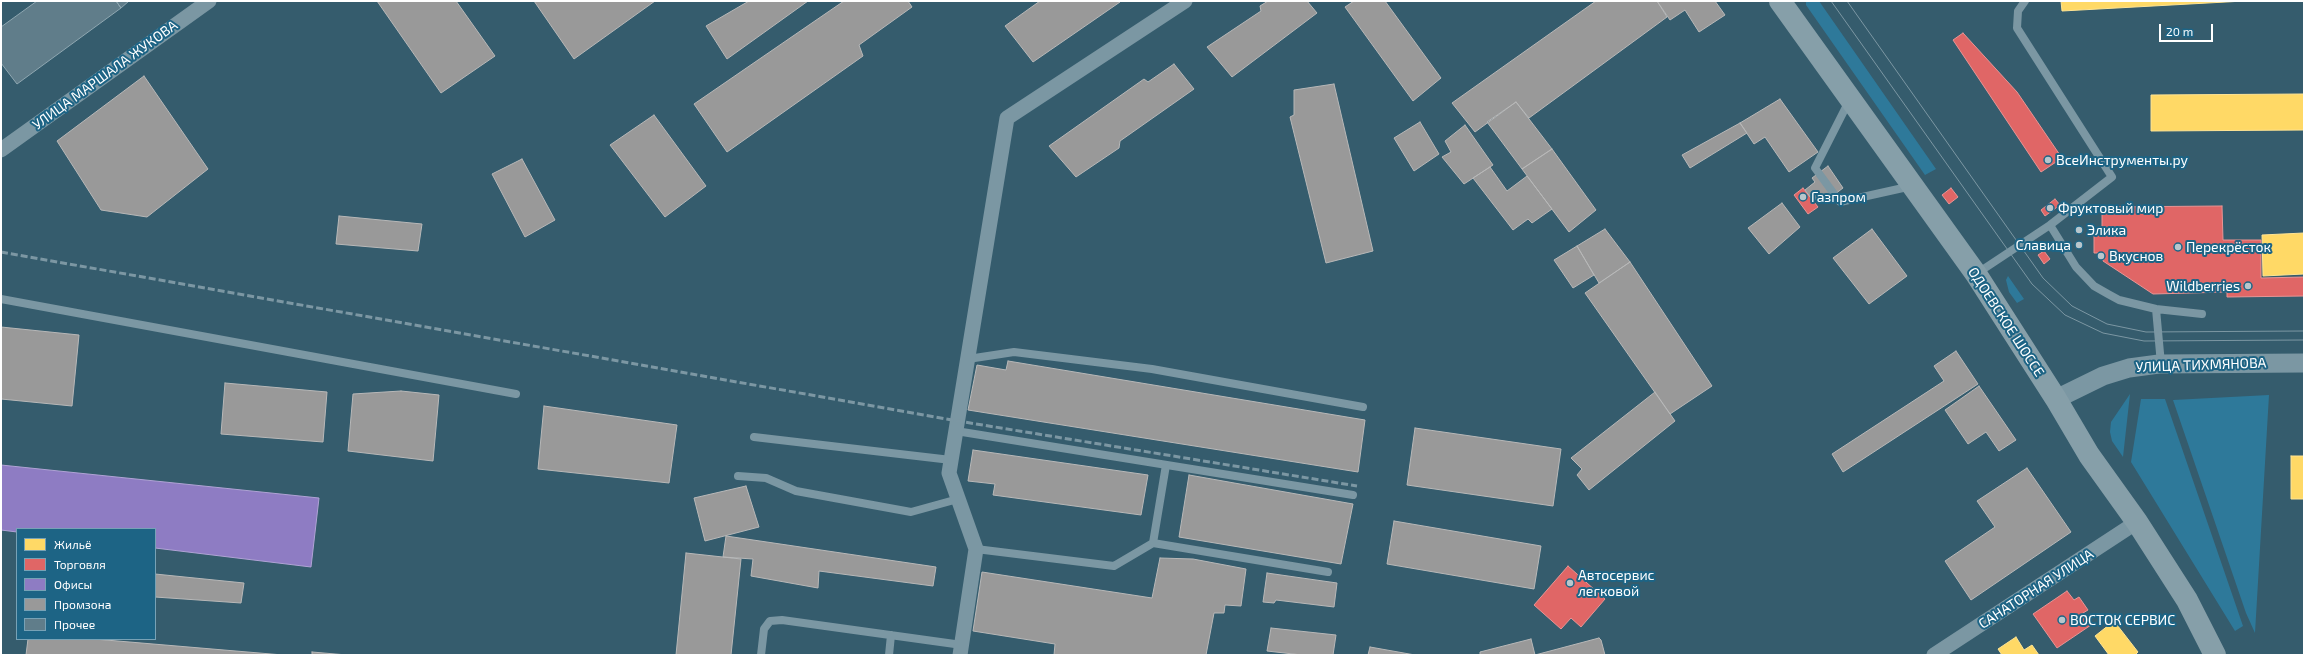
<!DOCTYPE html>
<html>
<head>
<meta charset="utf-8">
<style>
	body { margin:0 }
	#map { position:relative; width:2305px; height:656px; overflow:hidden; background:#355c6d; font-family:"Exo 2",sans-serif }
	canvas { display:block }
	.frame { position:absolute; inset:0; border:2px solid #fff; pointer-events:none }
	.legend { position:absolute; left:16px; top:528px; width:140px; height:112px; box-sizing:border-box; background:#1d6485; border:1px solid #77a2b6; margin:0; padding:5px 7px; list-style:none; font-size:12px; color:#fff }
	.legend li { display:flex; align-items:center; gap:8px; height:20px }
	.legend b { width:20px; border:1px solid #77a2b6 }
	.scale { position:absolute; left:2159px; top:24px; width:54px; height:18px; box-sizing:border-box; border:2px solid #fff; border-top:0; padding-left:5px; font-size:12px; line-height:14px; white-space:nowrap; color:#fff; -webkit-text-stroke:3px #1d6485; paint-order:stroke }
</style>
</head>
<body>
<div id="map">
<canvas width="2305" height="656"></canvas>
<div class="frame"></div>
<ul class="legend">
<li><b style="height:11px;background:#ffd966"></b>Жильё</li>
<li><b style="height:11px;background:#e06666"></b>Торговля</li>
<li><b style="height:11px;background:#8e7cc3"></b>Офисы</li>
<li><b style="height:11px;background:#999"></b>Промзона</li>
<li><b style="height:11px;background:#607d8a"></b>Прочее</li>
</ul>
<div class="scale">20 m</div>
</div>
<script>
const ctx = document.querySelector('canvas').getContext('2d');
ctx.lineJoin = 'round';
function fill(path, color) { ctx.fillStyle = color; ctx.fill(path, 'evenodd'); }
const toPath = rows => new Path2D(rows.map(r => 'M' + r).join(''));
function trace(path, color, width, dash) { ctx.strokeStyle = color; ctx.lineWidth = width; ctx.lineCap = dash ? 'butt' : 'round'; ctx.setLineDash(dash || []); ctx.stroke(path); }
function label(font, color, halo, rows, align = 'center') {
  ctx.font = font + ' "Exo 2",sans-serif'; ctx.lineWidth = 4; ctx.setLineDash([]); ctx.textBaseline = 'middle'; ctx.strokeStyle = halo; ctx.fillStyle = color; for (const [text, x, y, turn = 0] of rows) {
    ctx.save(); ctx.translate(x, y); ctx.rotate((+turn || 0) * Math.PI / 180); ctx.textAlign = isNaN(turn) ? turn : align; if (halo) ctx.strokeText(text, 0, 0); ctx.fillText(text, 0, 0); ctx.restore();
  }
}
fill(toPath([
	[1806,1,1819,1,1936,169,1925,175,1806,5],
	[2008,276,2024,299,2017,303,2009,292,2006,280],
	[2130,394,2123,457,2112,441,2110,432,2111,422],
	[2269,395,2255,633,2246,613,2173,400],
	[2141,399,2165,399,2243,626,2235,631,2131,462]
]), '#2e799a');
const homes = toPath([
	[2061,1,2244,1,2062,11,2061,1],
	[2304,94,2304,130,2151,131,2151,95,2304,94],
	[2304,233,2304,274,2263,276,2262,235,2304,233],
	[2291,456,2304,456,2304,499,2291,499,2291,456],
	[2114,621,2138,652,2135,655,2109,655,2095,636,2114,621],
	[2016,637,2024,650,2032,645,2039,655,2002,655,1998,649,2016,637]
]);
fill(homes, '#ffd966');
trace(homes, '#ffe494', 1);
const shops = toPath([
	[1963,33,2017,92,2062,158,2041,172,1953,40,1963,33],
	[1803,188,1818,207,1808,214,1794,195,1803,188],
	[1951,188,1958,197,1949,204,1942,195,1951,188],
	[2055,199,2060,205,2045,216,2041,210,2055,199],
	[2222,206,2223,240,2261,240,2261,278,2304,277,2304,296,2227,297,2227,292,2153,294,2103,261,2103,253,2094,253,2094,231,2102,230,2102,207,2222,206],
	[2044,251,2050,259,2044,264,2038,255,2044,251],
	[1568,566,1605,599,1581,627,1571,618,1561,629,1534,605,1568,566],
	[2067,591,2074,600,2079,597,2088,610,2083,613,2091,625,2057,648,2033,614,2067,591]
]);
fill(shops, '#e06666');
trace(shops, '#e99494', 1);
const offices = toPath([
	[1,465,319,498,311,567,155,548,155,529,17,529,17,532,1,530,1,465]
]);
fill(offices, '#8e7cc3');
trace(offices, '#b0a3d5', 1);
const industry = toPath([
	[377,1,456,1,495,56,441,93,377,1],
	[534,1,655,1,574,59,534,1],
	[749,1,808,1,727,59,706,26,749,1],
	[844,1,908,1,912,7,859,45,863,56,727,152,694,104,844,1],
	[1040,1,1119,1,1120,2,1033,62,1005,26,1040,1],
	[1268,1,1307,1,1317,13,1232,77,1207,47,1261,11,1260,6,1268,1],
	[1354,1,1385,1,1441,78,1413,101,1345,7,1354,1],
	[1596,1,1657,1,1667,17,1529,118,1516,102,1475,132,1452,103,1596,1],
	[1657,1,1715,1,1725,15,1699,32,1685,10,1670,20,1657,1],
	[1174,64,1194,89,1120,141,1119,148,1076,177,1049,146,1144,79,1148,82,1174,64],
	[144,76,208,169,147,217,101,210,57,141,144,76],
	[1334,84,1373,251,1326,263,1290,117,1294,115,1294,90,1334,84],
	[1780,99,1818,152,1789,172,1765,137,1754,144,1740,123,1780,99],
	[1516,102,1552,149,1522,169,1487,122,1516,102],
	[654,115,706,186,665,217,610,145,654,115],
	[1420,122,1439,154,1414,171,1394,138,1420,122],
	[1740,123,1747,133,1690,168,1682,155,1740,123],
	[1465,125,1493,165,1464,184,1442,157,1451,152,1445,141,1465,125],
	[1552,149,1596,210,1569,232,1522,169,1552,149],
	[522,159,555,220,525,237,492,174,522,159],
	[1828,166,1843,188,1827,200,1823,194,1813,201,1805,190,1815,182,1812,178,1828,166],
	[1490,167,1507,191,1527,176,1552,209,1532,223,1528,219,1513,230,1473,178,1490,167],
	[1782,203,1800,227,1769,254,1748,228,1782,203],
	[339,216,422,224,418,251,336,244,339,216],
	[1605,229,1630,262,1599,283,1577,246,1605,229],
	[1872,229,1907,276,1869,304,1833,258,1872,229],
	[1577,246,1594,275,1573,288,1554,260,1577,246],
	[1630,262,1712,386,1670,414,1585,293,1630,262],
	[1,327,79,335,72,406,1,399,1,327],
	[1956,351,1978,384,1843,472,1832,454,1944,381,1934,366,1956,351],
	[1008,361,1365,420,1358,472,968,410,977,365,1006,370,1008,361],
	[225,383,327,392,323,442,221,434,225,383],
	[1979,386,2016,440,1999,451,1986,432,1968,444,1945,410,1979,386],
	[401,391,439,395,433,461,348,451,353,394,401,391],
	[1655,392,1675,421,1589,490,1577,475,1582,469,1571,458,1655,392],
	[544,406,677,425,669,483,538,469,544,406],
	[1415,428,1561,449,1553,506,1407,485,1415,428],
	[973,450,1148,475,1141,515,993,495,995,484,968,481,973,450],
	[2027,468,2071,532,1971,600,1945,561,1995,527,1977,501,2027,468],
	[1189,475,1353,504,1341,564,1179,537,1189,475],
	[746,486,759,527,705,541,694,498,746,486],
	[1394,521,1541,546,1534,589,1387,564,1394,521],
	[726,536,936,567,933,586,819,571,818,588,751,576,753,559,723,557,726,536],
	[686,553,741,559,731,655,676,655,686,553],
	[1160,558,1193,559,1246,569,1241,606,1225,605,1224,613,1214,613,1206,655,1054,655,1055,644,973,631,982,572,1152,598,1160,558],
	[1267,573,1337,583,1334,607,1276,600,1274,603,1263,602,1267,573],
	[155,574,244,583,241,603,155,597,155,574],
	[1271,628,1336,635,1333,655,1302,655,1267,651,1271,628],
	[1599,638,1601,640,1605,655,1535,655,1599,638],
	[28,639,94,639,283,655,26,655,28,639],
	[1531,639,1535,655,1480,655,1480,652,1531,639],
	[1370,647,1415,655,1368,655,1370,647],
	[312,652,347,655,312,655,312,652]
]);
fill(industry, '#999');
trace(industry, '#b8b8b8', 1);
const building = toPath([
	[37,1,116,1,121,8,17,84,1,63,1,27,37,1],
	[116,1,129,1,121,8,116,1]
]);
fill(building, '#607d8a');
trace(building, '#8fa7b1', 1);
trace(toPath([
	[1849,101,1815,168,1840,202,1912,186],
	[2050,225,2076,267,2094,286,2108,294,2119,300,2156,309,2202,314],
	[1976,274,2050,225,2112,177,2017,28,2018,11,2025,1],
	[1,299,516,394],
	[2156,309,2161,364],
	[968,359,1014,352,1152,369,1363,407],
	[956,431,1353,495],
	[754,437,951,460],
	[738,476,766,478,796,491,911,512,958,499],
	[1153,543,1328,572],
	[976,549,1114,566,1153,543,1166,465],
	[761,655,764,629,770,621,782,620,962,645],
	[889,655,891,635]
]), '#7b97a3', 8);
trace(toPath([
	[1,150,209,1],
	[960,655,976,549,949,473,1007,118,1185,1],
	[1934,655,2137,522]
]), '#7b97a3', 15);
trace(toPath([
	[2056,399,2103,376,2129,368,2159,364,2304,363]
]), '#7b97a3', 19);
trace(toPath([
	[1780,1,1976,274,2056,399,2089,455,2137,522,2187,600,2215,655]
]), '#869fa9', 22);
trace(toPath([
	[1831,1,2032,284,2065,315,2103,333,2144,341,2304,340],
	[1847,1,2043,278,2072,306,2107,324,2146,332,2304,331]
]), '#7c97a3', 1);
trace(toPath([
	[1,252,958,421,1357,486]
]), '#7c97a3', 3, [7, 3]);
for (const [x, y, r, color] of [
	[2048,160,4,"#b8c6cc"],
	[1803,197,4,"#b8c6cc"],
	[2050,208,4,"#b8c6cc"],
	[2079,230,4,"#b8c6cc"],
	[2079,245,4,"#b8c6cc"],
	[2178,247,4,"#b8c6cc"],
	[2101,256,4,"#b8c6cc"],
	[2248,286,4,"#b8c6cc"],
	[1570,583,4,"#b8c6cc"],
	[2062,620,4,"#b8c6cc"]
]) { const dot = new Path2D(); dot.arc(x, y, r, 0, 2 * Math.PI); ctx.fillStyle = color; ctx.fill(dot); trace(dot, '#1d6485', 1.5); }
label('14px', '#fff', '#1d6485', [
	["УЛИЦА МАРШАЛА ЖУКОВА",105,75,-36],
	["ОДОЕВСКОЕ ШОССЕ",2006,322,57],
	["УЛИЦА ТИХМЯНОВА",2201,365,-2],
	["САНАТОРНАЯ УЛИЦА",2036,589,-33]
]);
label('14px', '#fff', '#1d6485', [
	["ВсеИнструменты.ру",2056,160],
	["Газпром",1811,197],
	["Фруктовый мир",2058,208],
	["Элика",2087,230],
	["Славица",2071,245,"right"],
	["Перекрёсток",2186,247],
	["Вкуснов",2109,256],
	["Wildberries",2240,286,"right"],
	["Автосервис",1578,575],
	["легковой",1578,591],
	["ВОСТОК СЕРВИС",2070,620]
], 'left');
</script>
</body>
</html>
